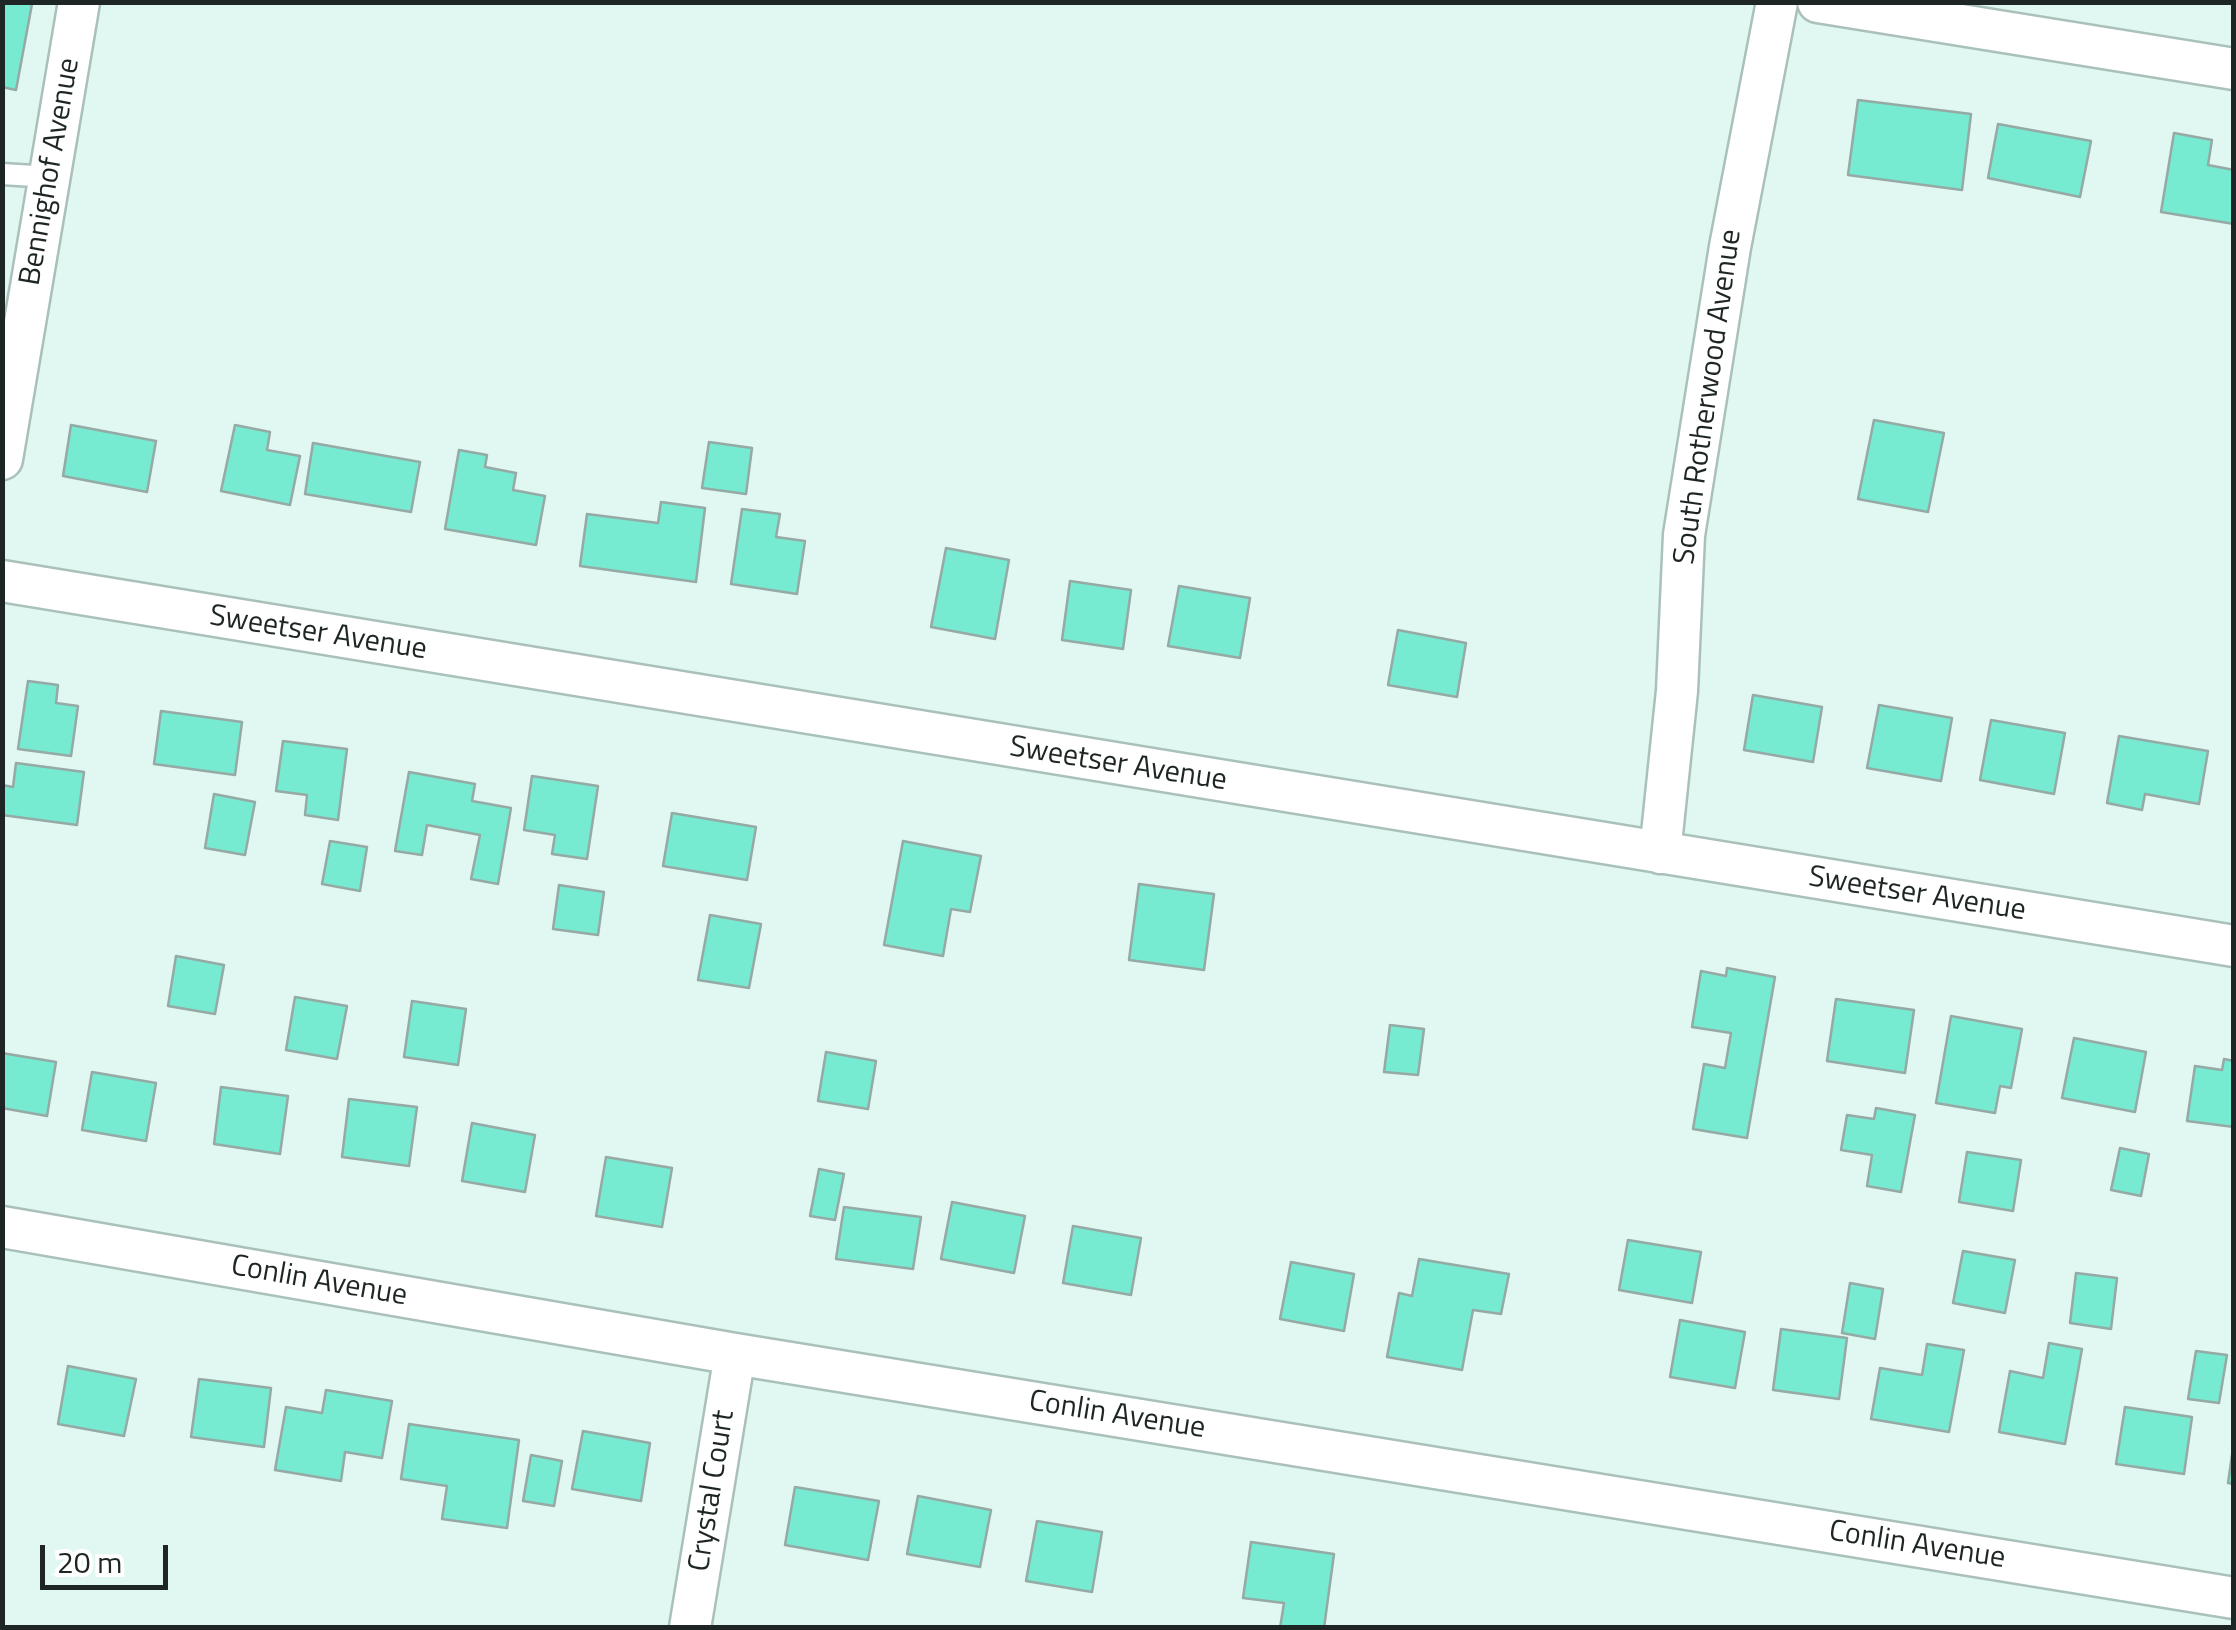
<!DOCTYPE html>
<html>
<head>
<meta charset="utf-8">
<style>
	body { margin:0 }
	#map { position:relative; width:2236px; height:1630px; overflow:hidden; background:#e1f7f2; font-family:"Titillium Web",sans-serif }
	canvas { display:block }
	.frame { position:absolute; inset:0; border:5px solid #1d2624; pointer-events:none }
	.scale { position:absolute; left:40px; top:1545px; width:128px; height:45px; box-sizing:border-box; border:5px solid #1d2624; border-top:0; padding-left:12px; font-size:30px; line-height:35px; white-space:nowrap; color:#1d2624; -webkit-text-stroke:8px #fff; paint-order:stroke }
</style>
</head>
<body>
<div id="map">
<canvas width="2236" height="1630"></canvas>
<div class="frame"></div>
<div class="scale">20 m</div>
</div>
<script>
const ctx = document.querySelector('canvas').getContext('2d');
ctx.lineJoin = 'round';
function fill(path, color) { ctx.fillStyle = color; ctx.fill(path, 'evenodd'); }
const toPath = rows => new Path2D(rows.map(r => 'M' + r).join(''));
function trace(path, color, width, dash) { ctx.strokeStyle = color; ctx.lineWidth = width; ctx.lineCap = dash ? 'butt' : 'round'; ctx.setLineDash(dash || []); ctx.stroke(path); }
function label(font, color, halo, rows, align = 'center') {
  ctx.font = font + ' "Titillium Web",sans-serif'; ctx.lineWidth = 9; ctx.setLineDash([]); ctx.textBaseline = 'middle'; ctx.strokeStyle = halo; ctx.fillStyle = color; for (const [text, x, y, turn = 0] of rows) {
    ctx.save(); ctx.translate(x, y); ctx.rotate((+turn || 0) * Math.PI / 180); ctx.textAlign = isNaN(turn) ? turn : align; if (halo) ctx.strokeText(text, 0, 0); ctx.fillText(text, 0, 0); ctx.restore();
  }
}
const building = toPath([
	[2,2,32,4,16,90,2,87,2,2],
	[1858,100,1971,114,1962,190,1848,175,1858,100],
	[1998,124,2091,141,2080,197,1988,178,1998,124],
	[2174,133,2212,140,2208,165,2234,170,2234,224,2161,212,2174,133],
	[1874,420,1944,433,1928,512,1858,499,1874,420],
	[71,425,156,441,147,492,63,476,71,425],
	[235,425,270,432,267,450,300,456,290,505,221,491,235,425],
	[709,442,752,448,746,494,702,488,709,442],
	[313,443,420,462,411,512,305,494,313,443],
	[459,450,487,455,485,467,516,473,513,490,545,496,536,545,445,529,459,450],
	[661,502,705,508,696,582,580,566,587,514,658,523,661,502],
	[742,509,780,514,776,537,805,541,797,594,731,584,742,509],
	[946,548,1009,560,995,639,931,627,946,548],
	[1070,581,1131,590,1123,649,1062,640,1070,581],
	[1179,586,1250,598,1240,658,1168,646,1179,586],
	[1398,630,1466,643,1457,697,1388,685,1398,630],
	[28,681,58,685,56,703,78,706,71,756,18,749,28,681],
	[1753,695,1822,707,1813,762,1744,750,1753,695],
	[1879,705,1952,718,1941,781,1867,768,1879,705],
	[161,711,242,722,235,775,154,764,161,711],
	[1991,720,2065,733,2054,794,1980,780,1991,720],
	[2119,736,2208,751,2199,804,2145,794,2142,810,2107,803,2119,736],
	[283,741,347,749,338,820,305,815,307,795,276,791,283,741],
	[16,763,84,772,77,825,2,815,2,785,13,787,16,763],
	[409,772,475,784,472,801,511,808,498,884,471,879,480,835,427,825,422,855,395,851,409,772],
	[532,776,598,786,587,859,552,854,555,835,524,830,532,776],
	[214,794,255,802,245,855,205,848,214,794],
	[672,813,756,827,747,880,663,866,672,813],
	[330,841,367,847,360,891,322,884,330,841],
	[903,841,981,856,970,912,951,909,943,956,884,945,903,841],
	[1139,884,1214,894,1204,970,1129,960,1139,884],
	[559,885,604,892,598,935,553,929,559,885],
	[710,915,761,924,749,988,698,980,710,915],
	[176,956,224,965,215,1014,168,1006,176,956],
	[1727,968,1775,977,1747,1138,1693,1129,1704,1064,1725,1068,1731,1033,1692,1027,1701,971,1726,976,1727,968],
	[295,997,347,1006,337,1059,286,1050,295,997],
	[1836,999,1914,1010,1905,1073,1827,1061,1836,999],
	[412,1001,466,1009,458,1065,404,1057,412,1001],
	[1951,1016,2022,1029,2011,1088,2000,1086,1995,1113,1936,1103,1951,1016],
	[1390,1025,1424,1029,1418,1075,1384,1072,1390,1025],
	[2074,1038,2146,1052,2135,1112,2062,1098,2074,1038],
	[826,1052,876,1061,868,1109,818,1101,826,1052],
	[2,1053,56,1062,47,1116,2,1108,2,1053],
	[2224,1059,2234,1061,2234,1127,2187,1121,2195,1066,2222,1070,2224,1059],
	[92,1072,156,1083,146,1141,82,1130,92,1072],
	[221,1087,288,1096,280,1154,214,1144,221,1087],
	[349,1099,417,1107,409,1166,342,1157,349,1099],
	[1876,1108,1915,1115,1901,1192,1867,1186,1872,1155,1841,1150,1847,1115,1874,1119,1876,1108],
	[472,1123,535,1135,525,1192,462,1181,472,1123],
	[2120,1148,2149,1154,2141,1196,2111,1190,2120,1148],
	[1967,1152,2021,1160,2013,1211,1959,1202,1967,1152],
	[606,1157,672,1168,662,1227,596,1216,606,1157],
	[819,1169,844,1174,835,1220,810,1216,819,1169],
	[952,1202,1025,1216,1014,1273,941,1259,952,1202],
	[844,1207,921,1217,913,1269,836,1259,844,1207],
	[1073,1226,1141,1238,1131,1295,1063,1283,1073,1226],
	[1628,1240,1701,1252,1692,1303,1619,1290,1628,1240],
	[1963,1251,2015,1260,2005,1313,1953,1303,1963,1251],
	[1419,1259,1509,1274,1501,1314,1473,1310,1462,1370,1387,1357,1399,1293,1412,1296,1419,1259],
	[1291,1262,1354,1274,1344,1331,1280,1319,1291,1262],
	[2076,1273,2117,1278,2111,1329,2070,1323,2076,1273],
	[1850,1283,1883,1289,1875,1339,1842,1333,1850,1283],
	[1680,1320,1745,1332,1735,1388,1670,1377,1680,1320],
	[1781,1329,1847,1338,1839,1399,1773,1390,1781,1329],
	[2049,1343,2082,1349,2065,1444,1999,1432,2010,1371,2043,1378,2049,1343],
	[1927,1344,1964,1350,1949,1432,1871,1419,1880,1368,1922,1375,1927,1344],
	[2196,1351,2227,1355,2219,1403,2188,1399,2196,1351],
	[68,1366,136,1379,124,1436,58,1424,68,1366],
	[199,1379,271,1388,264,1447,191,1437,199,1379],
	[326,1390,392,1401,382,1458,345,1452,341,1481,275,1470,286,1407,322,1413,326,1390],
	[2125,1407,2192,1417,2184,1474,2116,1464,2125,1407],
	[409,1424,519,1440,507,1528,442,1519,447,1486,401,1479,409,1424],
	[583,1431,650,1443,641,1501,572,1489,583,1431],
	[2234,1441,2234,1484,2228,1483,2234,1441],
	[531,1455,562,1461,554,1506,523,1501,531,1455],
	[795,1487,879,1501,868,1560,785,1545,795,1487],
	[918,1496,991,1510,980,1567,907,1554,918,1496],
	[1037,1521,1102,1532,1092,1592,1026,1581,1037,1521],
	[1251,1542,1334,1554,1324,1628,1280,1628,1284,1603,1243,1598,1251,1542]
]);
fill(building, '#77ead2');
trace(building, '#95aaa5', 2.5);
const lane = toPath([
	[2,174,50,177]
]);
const street = toPath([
	[1818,2,2234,69],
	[2,459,79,2],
	[2,581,2234,946],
	[1660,853,1677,691,1684,535,1730,247,1777,2],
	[2,1227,735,1354,2234,1598],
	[690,1628,735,1354]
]);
trace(lane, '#aac0ba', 25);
trace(street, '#aac0ba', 45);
trace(lane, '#fff', 20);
trace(street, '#fff', 40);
label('30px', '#1d2624', '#fff', [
	["Bennighof Avenue",51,172,-80],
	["South Rotherwood Avenue",1709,397,-82],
	["Sweetser Avenue",318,634,9],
	["Sweetser Avenue",1118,765,9],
	["Sweetser Avenue",1917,895,9],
	["Conlin Avenue",319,1282,10],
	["Conlin Avenue",1117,1416,9],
	["Crystal Court",713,1491,-81],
	["Conlin Avenue",1917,1546,9]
]);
</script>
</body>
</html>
